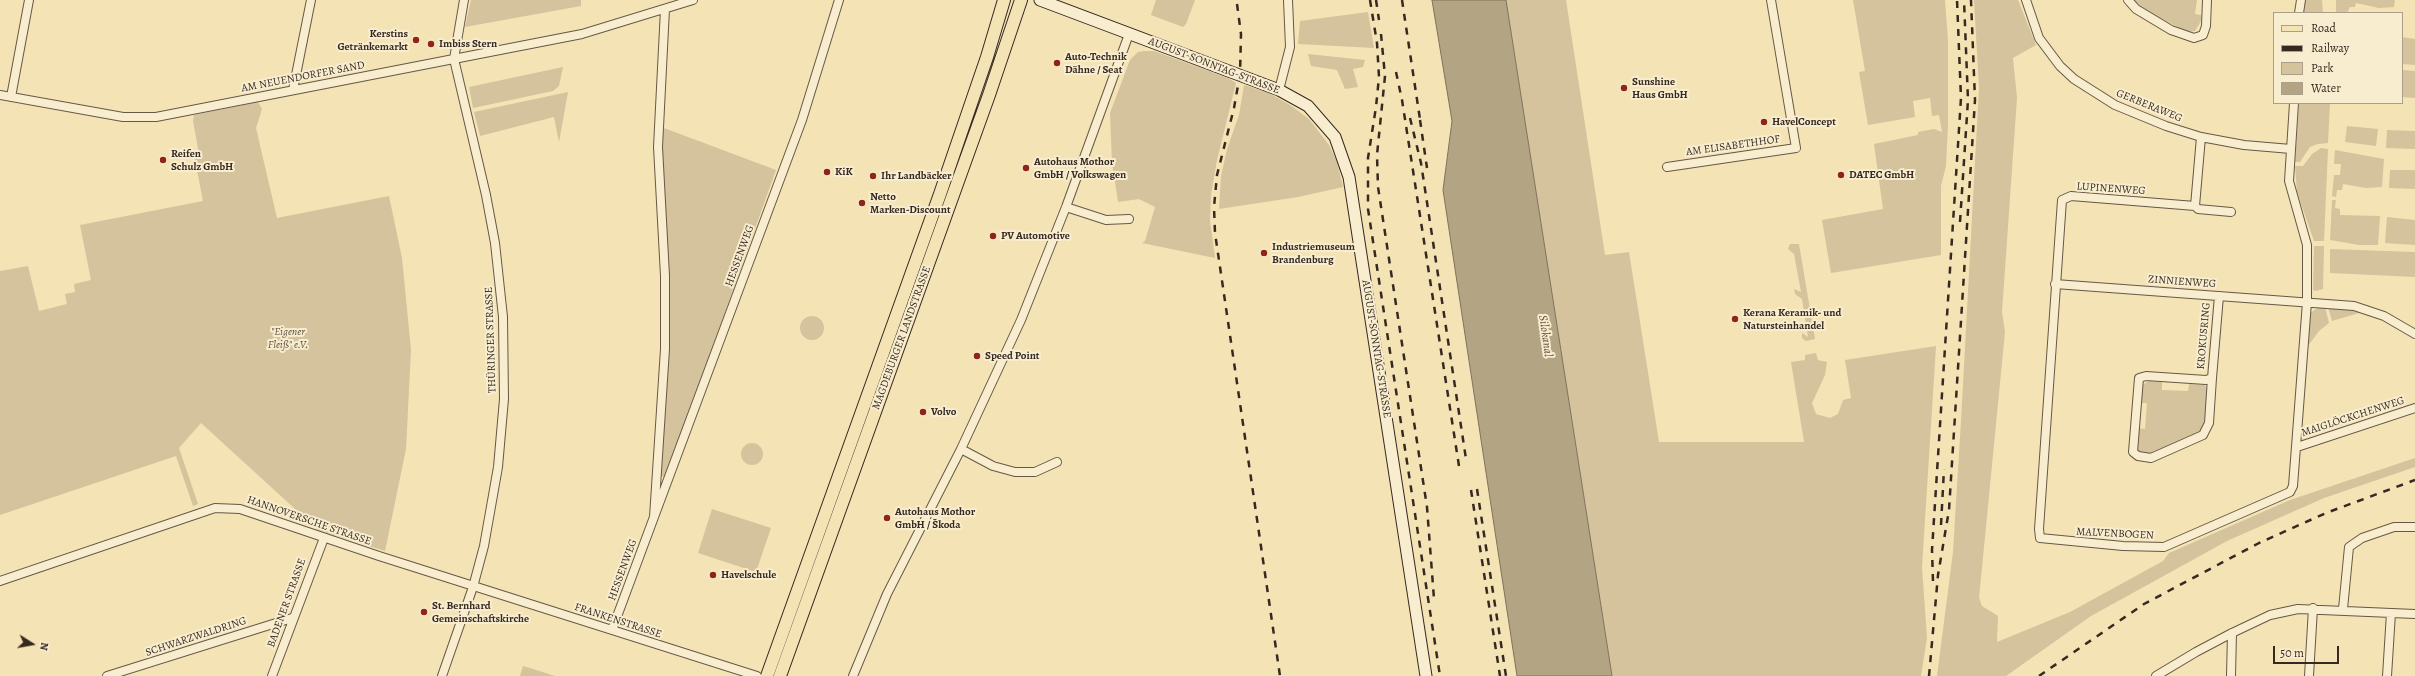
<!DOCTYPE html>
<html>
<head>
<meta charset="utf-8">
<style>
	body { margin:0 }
	#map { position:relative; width:2415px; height:676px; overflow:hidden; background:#f4e3b5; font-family:Alegreya,serif }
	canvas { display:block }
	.legend { position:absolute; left:2273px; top:12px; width:130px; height:92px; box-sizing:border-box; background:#f8edcf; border:1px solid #aa9f89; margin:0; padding:5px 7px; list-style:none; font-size:12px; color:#362921 }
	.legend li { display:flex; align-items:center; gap:8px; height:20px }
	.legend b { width:20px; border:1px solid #aa9f89 }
	.north { position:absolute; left:12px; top:624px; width:40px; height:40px; -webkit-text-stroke:3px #f8edcf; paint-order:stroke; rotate:101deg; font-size:11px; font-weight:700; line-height:16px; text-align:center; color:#362921 }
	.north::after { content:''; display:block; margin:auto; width:14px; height:18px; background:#362921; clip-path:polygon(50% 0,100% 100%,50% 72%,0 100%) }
	.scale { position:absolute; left:2273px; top:646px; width:66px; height:18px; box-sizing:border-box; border:2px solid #362921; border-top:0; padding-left:5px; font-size:12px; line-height:14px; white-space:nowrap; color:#362921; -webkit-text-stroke:3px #f8edcf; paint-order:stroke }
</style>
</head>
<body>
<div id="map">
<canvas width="2415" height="676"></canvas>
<ul class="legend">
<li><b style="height:5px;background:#f4e3b5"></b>Road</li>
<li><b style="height:5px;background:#362921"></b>Railway</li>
<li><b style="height:11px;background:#d4c39c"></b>Park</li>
<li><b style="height:11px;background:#b3a483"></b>Water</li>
</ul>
<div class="north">N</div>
<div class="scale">50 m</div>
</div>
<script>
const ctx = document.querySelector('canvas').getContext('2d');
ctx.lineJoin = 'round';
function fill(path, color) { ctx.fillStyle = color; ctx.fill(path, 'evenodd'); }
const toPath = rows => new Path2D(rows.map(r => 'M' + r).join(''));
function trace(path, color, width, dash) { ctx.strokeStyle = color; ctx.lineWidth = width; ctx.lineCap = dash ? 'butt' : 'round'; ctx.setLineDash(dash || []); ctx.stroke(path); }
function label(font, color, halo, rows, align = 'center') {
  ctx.font = font + ' Alegreya,serif'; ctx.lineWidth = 4; ctx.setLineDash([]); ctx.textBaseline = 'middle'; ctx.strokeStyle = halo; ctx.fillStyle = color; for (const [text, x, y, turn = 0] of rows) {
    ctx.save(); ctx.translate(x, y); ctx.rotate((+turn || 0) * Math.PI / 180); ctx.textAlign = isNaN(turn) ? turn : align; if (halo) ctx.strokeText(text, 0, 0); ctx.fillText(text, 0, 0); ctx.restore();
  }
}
fill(toPath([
	[471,0,581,0,581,6,465,27],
	[1156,0,1195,0,1186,24,1183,27,1151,15],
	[1506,0,1566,0,1605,255,1629,252,1659,442,1804,442,1791,362,1805,360,1805,355,1816,353,1818,360,1827,362,1825,375,1812,403,1816,414,1830,418,1838,414,1843,400,1851,398,1845,360,1936,346,1922,567,1927,638,1921,676,1612,676],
	[1853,0,1945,0,1948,41,1948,124,1946,166,1941,186,1941,255,1831,273,1822,220,1883,209,1874,144,1918,135,1918,132,1934,129,1942,132,1939,115,1932,116,1930,98,1913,101,1915,117,1868,125,1859,72,1865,71],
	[1974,0,2018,0,2036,45,2013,58,2017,98,2002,312,2005,332,1979,598,1982,606,1998,616,1997,642,2070,612,2163,561,2169,553,2290,500,2415,458,2415,467,2324,498,2227,541,2091,616,2006,676,1937,676,1953,552,1961,421,1979,88],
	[2133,0,2197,0,2195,14,2201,15,2201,21,2195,31,2188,32,2148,12],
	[2305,0,2322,0,2323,13,2304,13],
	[2336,0,2395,0,2394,7,2379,8,2356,3,2355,7,2350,7,2347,13,2336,13],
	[1368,12,1374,48,1298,44,1300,21],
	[2402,37,2415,39,2415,65,2402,64],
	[1145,51,1154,51,1228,78,1236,83,1217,160,1211,195,1210,221,1215,258,1142,243,1145,241,1155,207,1139,199,1118,202,1112,163,1110,113,1130,60,1138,52],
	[1308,54,1365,60,1363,67,1353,69,1358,87,1345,89,1337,70,1311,66],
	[563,67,559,86,553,91,473,108,469,87],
	[2402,70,2415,71,2415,98,2402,97],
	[1244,85,1269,93,1290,105,1309,119,1329,145,1337,162,1343,187,1298,197,1219,209,1221,176,1227,149,1239,115],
	[568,92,559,142,554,117,480,136,474,112],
	[258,102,262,109,256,128,277,218,389,196,402,258,411,350,406,449,385,551,318,530,201,423,179,448,198,504,193,506,176,456,0,515,0,271,28,266,39,311,67,304,65,294,75,292,74,284,91,280,80,225,203,201,194,155,199,154,193,121,194,115],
	[2299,103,2330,103,2328,143,2318,144,2310,147,2300,162,2295,162],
	[2347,126,2378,129,2376,146,2345,142],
	[664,128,776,170,666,477,659,476,668,362,669,299,661,147],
	[2387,130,2415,131,2415,149,2386,148],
	[2321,148,2328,149,2324,241,2314,241,2297,192,2295,166,2303,166,2312,154],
	[2335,150,2384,159,2382,187,2366,188,2343,184,2342,190,2337,190,2336,197,2332,196,2334,175,2340,175,2341,164,2334,164],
	[2390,170,2415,170,2415,189,2389,188],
	[2332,200,2336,200,2335,208,2340,209,2340,215,2380,216,2378,245,2359,245,2330,240],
	[2387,217,2415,220,2415,245,2385,243],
	[1790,244,1799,244,1815,339,1806,341,1802,338,1802,333,1808,337,1802,299,1795,294,1794,289,1801,292,1794,254,1788,249],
	[2314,246,2324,246,2323,289,2316,291,2313,290],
	[2330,249,2415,252,2415,277,2330,273],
	[2319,307,2325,307,2329,323,2319,331,2308,346,2310,313],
	[2328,307,2357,309,2359,313,2332,321],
	'800 328a12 12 0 1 1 24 0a12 12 0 1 1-24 0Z',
	[2149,381,2162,382,2162,390,2188,391,2189,384,2205,385,2208,391,2206,421,2200,431,2151,455,2144,454,2136,448,2137,428,2145,429,2147,403,2139,403,2142,385],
	'741 454a11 11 0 1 1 22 0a11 11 0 1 1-22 0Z',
	[712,509,771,528,756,572,698,553],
	[523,666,533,669,555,676,520,676]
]), '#d4c39c');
const water = toPath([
	[1432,0,1506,0,1612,676,1517,676,1443,190,1452,121,1432,0]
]);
fill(water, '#b3a483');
trace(water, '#81735c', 1);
const street = toPath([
	[2026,0,2039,38,2060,66,2074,79,2115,105,2166,126,2201,137,2244,145,2291,149],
	[2128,0,2136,9,2171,30,2194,38,2203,35,2206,26,2207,0],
	[665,9,658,147,665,276,665,349,654,517,802,120,839,0],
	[2299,13,2301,0],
	[293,90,311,0],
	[1279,90,1290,47,1288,0],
	[0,95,123,117,156,117,582,34,693,0],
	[11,97,29,0],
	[2201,137,2195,206,2071,196,2062,200,2039,529,2040,538,2123,546,2164,547,2290,492,2293,486,2307,302,2307,245,2289,181,2294,103],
	[1667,167,1796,148,1771,0],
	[2195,206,2198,209,2231,212],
	[1066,207,1106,220,1129,219],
	[2055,284,2354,306,2384,316,2415,334],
	[2212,378,2209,423,2203,435,2151,458,2138,456,2133,452,2139,378,2146,376,2206,380,2212,378,2219,296],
	[2297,447,2415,408],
	[961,449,993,466,1015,472,1035,472,1057,462],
	[0,581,215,508,240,509,379,556,757,676],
	[2343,609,2349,547,2362,538,2394,527,2415,527],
	[612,630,654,517],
	[107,676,292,618],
	[272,676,324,538],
	[442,676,473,587,484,546,498,467,504,399,503,317,495,243,486,195,454,59,464,0],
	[853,676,887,594,961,449,1021,320,1066,207,1129,34],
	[2156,676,2196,652,2232,633,2270,615,2298,609,2415,614],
	[2231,676,2232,633],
	[2309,676,2313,608],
	[2387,676,2391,613]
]);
const secondary = toPath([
	[1040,0,1279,90,1308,106,1335,137,1349,177,1426,676]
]);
const primary = toPath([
	[767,676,940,194,987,57,1004,0],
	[780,676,989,95,1021,0]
]);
trace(street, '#665846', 10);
trace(secondary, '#362921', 13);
trace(primary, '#362921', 14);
trace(street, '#f8edcf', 8);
trace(secondary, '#f8edcf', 11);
trace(primary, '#f4e3b5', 12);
trace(toPath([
	[1370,0,1377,43,1379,77,1376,107,1368,158,1368,209,1440,676],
	[1376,0,1379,20],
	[1402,0,1421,126],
	[1237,4,1241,34,1240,74,1234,108,1217,175,1214,207,1215,233,1280,676],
	[1381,34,1385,76,1377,155,1378,187,1427,507,1434,599],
	[1396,72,1402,100,1459,466],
	[1410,118,1421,163,1466,459],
	[1420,120,1427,168],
	[1960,222,1968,100,1964,0],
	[1477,489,1506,676],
	[1471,490,1500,676],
	[1941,525,1944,469],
	[1933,581,1932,550,1961,98,1957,0],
	[1929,676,1938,575,1949,510,1975,100,1971,0],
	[2039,676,2144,604,2259,543,2326,513,2415,480]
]), '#362921', 2.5, [7, 7]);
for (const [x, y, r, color] of [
	[416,40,4,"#8f2418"],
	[431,44,4,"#8f2418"],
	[1057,63,4,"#8f2418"],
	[1624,88,4,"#8f2418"],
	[1764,122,4,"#8f2418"],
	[163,160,4,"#8f2418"],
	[1026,168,4,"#8f2418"],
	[827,172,4,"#8f2418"],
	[1841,175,4,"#8f2418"],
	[873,176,4,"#8f2418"],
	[862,203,4,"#8f2418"],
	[993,236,4,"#8f2418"],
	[1264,253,4,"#8f2418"],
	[1735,319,4,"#8f2418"],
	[977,356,4,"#8f2418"],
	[923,412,4,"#8f2418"],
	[887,518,4,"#8f2418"],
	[713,575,4,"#8f2418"],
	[424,612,4,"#8f2418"]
]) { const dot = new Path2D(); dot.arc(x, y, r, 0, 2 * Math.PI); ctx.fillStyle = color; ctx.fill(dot); trace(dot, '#f8edcf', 1.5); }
label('bold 11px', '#362921', '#f8edcf', [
	["Kerstins",408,34,"right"],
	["Getränkemarkt",408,47,"right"],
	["Imbiss Stern",439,44],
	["Auto-Technik",1065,57],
	["Dähne / Seat",1065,70],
	["Sunshine",1632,82],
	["Haus GmbH",1632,95],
	["HavelConcept",1772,122],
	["Reifen",171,154],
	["Schulz GmbH",171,167],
	["Autohaus Mothor",1034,162],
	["GmbH / Volkswagen",1034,175],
	["KiK",835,172],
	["DATEC GmbH",1849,175],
	["Ihr Landbäcker",881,176],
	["Netto",870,197],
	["Marken-Discount",870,210],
	["PV Automotive",1001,236],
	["Industriemuseum",1272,247],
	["Brandenburg",1272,260],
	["Kerana Keramik- und",1743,313],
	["Natursteinhandel",1743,326],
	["Speed Point",985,356],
	["Volvo",931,412],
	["Autohaus Mothor",895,512],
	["GmbH / Škoda",895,525],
	["Havelschule",721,575],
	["St. Bernhard",432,606],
	["Gemeinschaftskirche",432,619]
], 'left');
label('11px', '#362921', '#f8edcf', [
	["AUGUST-SONNTAG-STRASSE",1214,66,21],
	["AM NEUENDORFER SAND",303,77,-11],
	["GERBERAWEG",2149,106,22],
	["AM ELISABETHHOF",1733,146,-8],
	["LUPINENWEG",2111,189,4],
	["HESSENWEG",740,256,-70],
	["ZINNIENWEG",2182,282,4],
	["KROKUSRING",2204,336,-85],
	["MAGDEBURGER LANDSTRASSE",902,338,-70],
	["THÜRINGER STRASSE",491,340,-92],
	["AUGUST-SONNTAG-STRASSE",1376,349,81],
	["MAIGLÖCKCHENWEG",2353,417,-18],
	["HANNOVERSCHE STRASSE",309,521,19],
	["MALVENBOGEN",2115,534,3],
	["HESSENWEG",623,570,-70],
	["BADENER STRASSE",287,603,-70],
	["FRANKENSTRASSE",618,621,18],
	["SCHWARZWALDRING",196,637,-18]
]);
label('italic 11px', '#5e5040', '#f8edcf', [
	["\"Eigener",288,332],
	["Fleiß\" e.V.",288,345]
]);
label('italic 12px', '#5c4e3e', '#f8edcf', [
	["Silokanal",1545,336,82]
]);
</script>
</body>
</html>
